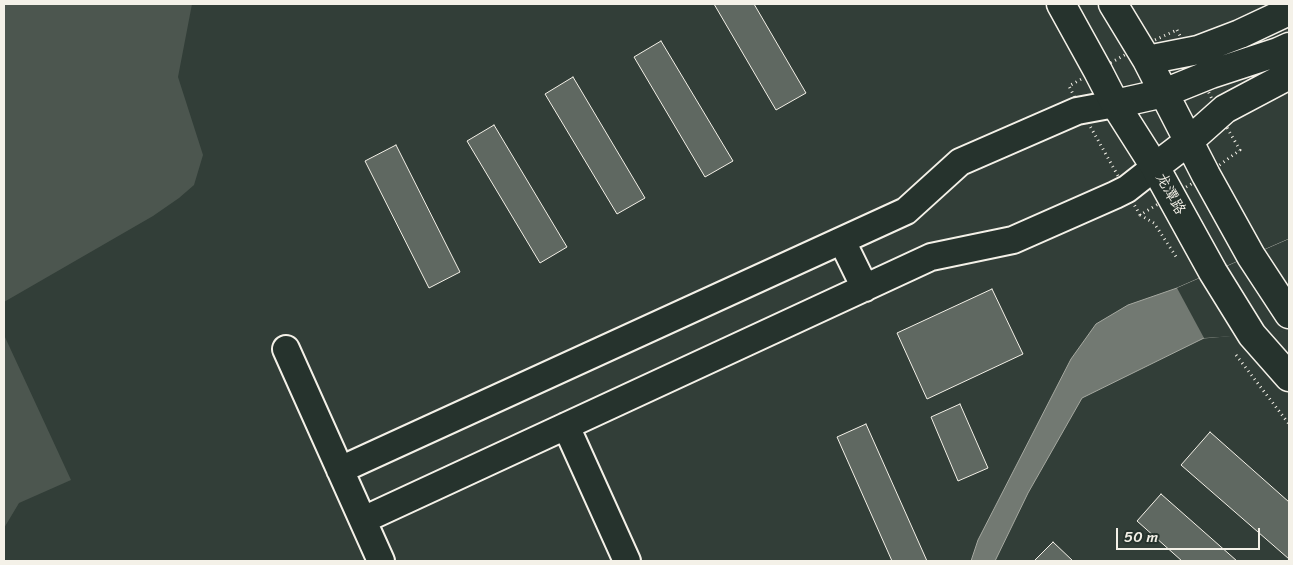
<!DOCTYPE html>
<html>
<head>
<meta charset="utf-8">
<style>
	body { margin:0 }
	#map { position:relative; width:1293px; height:565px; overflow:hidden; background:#323e38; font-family:Sriracha,sans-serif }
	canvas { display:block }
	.frame { position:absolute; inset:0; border:5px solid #f4f1e8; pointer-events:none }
	.scale { position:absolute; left:1116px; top:528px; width:144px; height:22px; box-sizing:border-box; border:2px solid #f4f1e8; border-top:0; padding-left:6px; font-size:15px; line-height:18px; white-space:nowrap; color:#f4f1e8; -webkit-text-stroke:4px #26332d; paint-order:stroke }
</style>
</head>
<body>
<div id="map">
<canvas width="1293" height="565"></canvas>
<div class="frame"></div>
<div class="scale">50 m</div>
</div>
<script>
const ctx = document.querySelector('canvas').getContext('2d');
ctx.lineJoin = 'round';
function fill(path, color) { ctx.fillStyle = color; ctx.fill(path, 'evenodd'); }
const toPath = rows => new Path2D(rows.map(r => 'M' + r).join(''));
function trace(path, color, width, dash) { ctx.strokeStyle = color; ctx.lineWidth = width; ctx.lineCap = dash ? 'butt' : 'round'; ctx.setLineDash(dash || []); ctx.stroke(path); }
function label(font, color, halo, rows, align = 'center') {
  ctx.font = font + ' Sriracha,"LXGW WenKai TC",sans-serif'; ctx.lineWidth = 4.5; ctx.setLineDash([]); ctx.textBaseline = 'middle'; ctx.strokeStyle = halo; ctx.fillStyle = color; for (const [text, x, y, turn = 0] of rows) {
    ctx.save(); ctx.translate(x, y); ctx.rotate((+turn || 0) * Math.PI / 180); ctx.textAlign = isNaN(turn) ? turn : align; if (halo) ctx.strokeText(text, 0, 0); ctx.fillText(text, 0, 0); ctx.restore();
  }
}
fill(toPath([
	[4,4,192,4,178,77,203,155,194,185,179,198,153,216,4,302],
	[4,335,71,480,19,503,4,528]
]), '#4c564f');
const water = toPath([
	[1289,239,1289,330,1204,338,1082,398,1028,493,995,561,971,561,978,540,1071,359,1096,324,1128,305,1177,288,1289,239]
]);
fill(water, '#727972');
trace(water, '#a6a9a1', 1);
fill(toPath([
	[1289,239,1289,331,1252,335,1204,338,1177,288]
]), '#323e38');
const building = toPath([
	[714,4,754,4,806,93,776,110,714,4],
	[661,41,733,161,705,177,634,57,661,41],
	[573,77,645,198,617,214,545,94,573,77],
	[494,125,567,247,540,263,467,141,494,125],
	[396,145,460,272,429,288,365,161,396,145],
	[992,289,1023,354,927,399,897,333,992,289],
	[960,404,988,468,958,481,931,417,960,404],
	[866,424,927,561,892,561,837,437,866,424],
	[1210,432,1289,502,1289,559,1181,465,1210,432],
	[1161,494,1237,561,1182,561,1137,521,1161,494],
	[1053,542,1073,561,1034,561,1053,542]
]);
fill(building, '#5f6861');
trace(building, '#f4f1e8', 1);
const minor = toPath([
	[842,241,865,288],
	[286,349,381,561],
	[566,426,627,561],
	[340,470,906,211,960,162,1077,111,1115,104],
	[363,520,931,257,1013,240,1115,195,1127,189,1155,167]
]);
const major = toPath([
	[1061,4,1098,71,1115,104,1155,167,1213,272,1252,335,1289,377],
	[1113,4,1147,60,1206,175,1251,256,1289,314],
	[1147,60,1198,50,1240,34,1289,11],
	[1115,104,1164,93,1211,74,1278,52,1289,47],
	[1155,167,1189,141,1225,109,1289,75]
]);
trace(minor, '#f4f1e8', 30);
trace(major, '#f4f1e8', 31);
trace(toPath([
	[1177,30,1202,78,1219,114,1240,150,1206,175,1140,215,1081,110,1069,86,1139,47,1177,30],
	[1140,215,1154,223,1177,258],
	[1236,355,1289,424]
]), '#f4f1e8', 3, [1, 4]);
trace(minor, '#26332d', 26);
trace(major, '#26332d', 28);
label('15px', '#f4f1e8', '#26332d', [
	["龙潭路",1170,194,61]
]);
</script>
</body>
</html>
